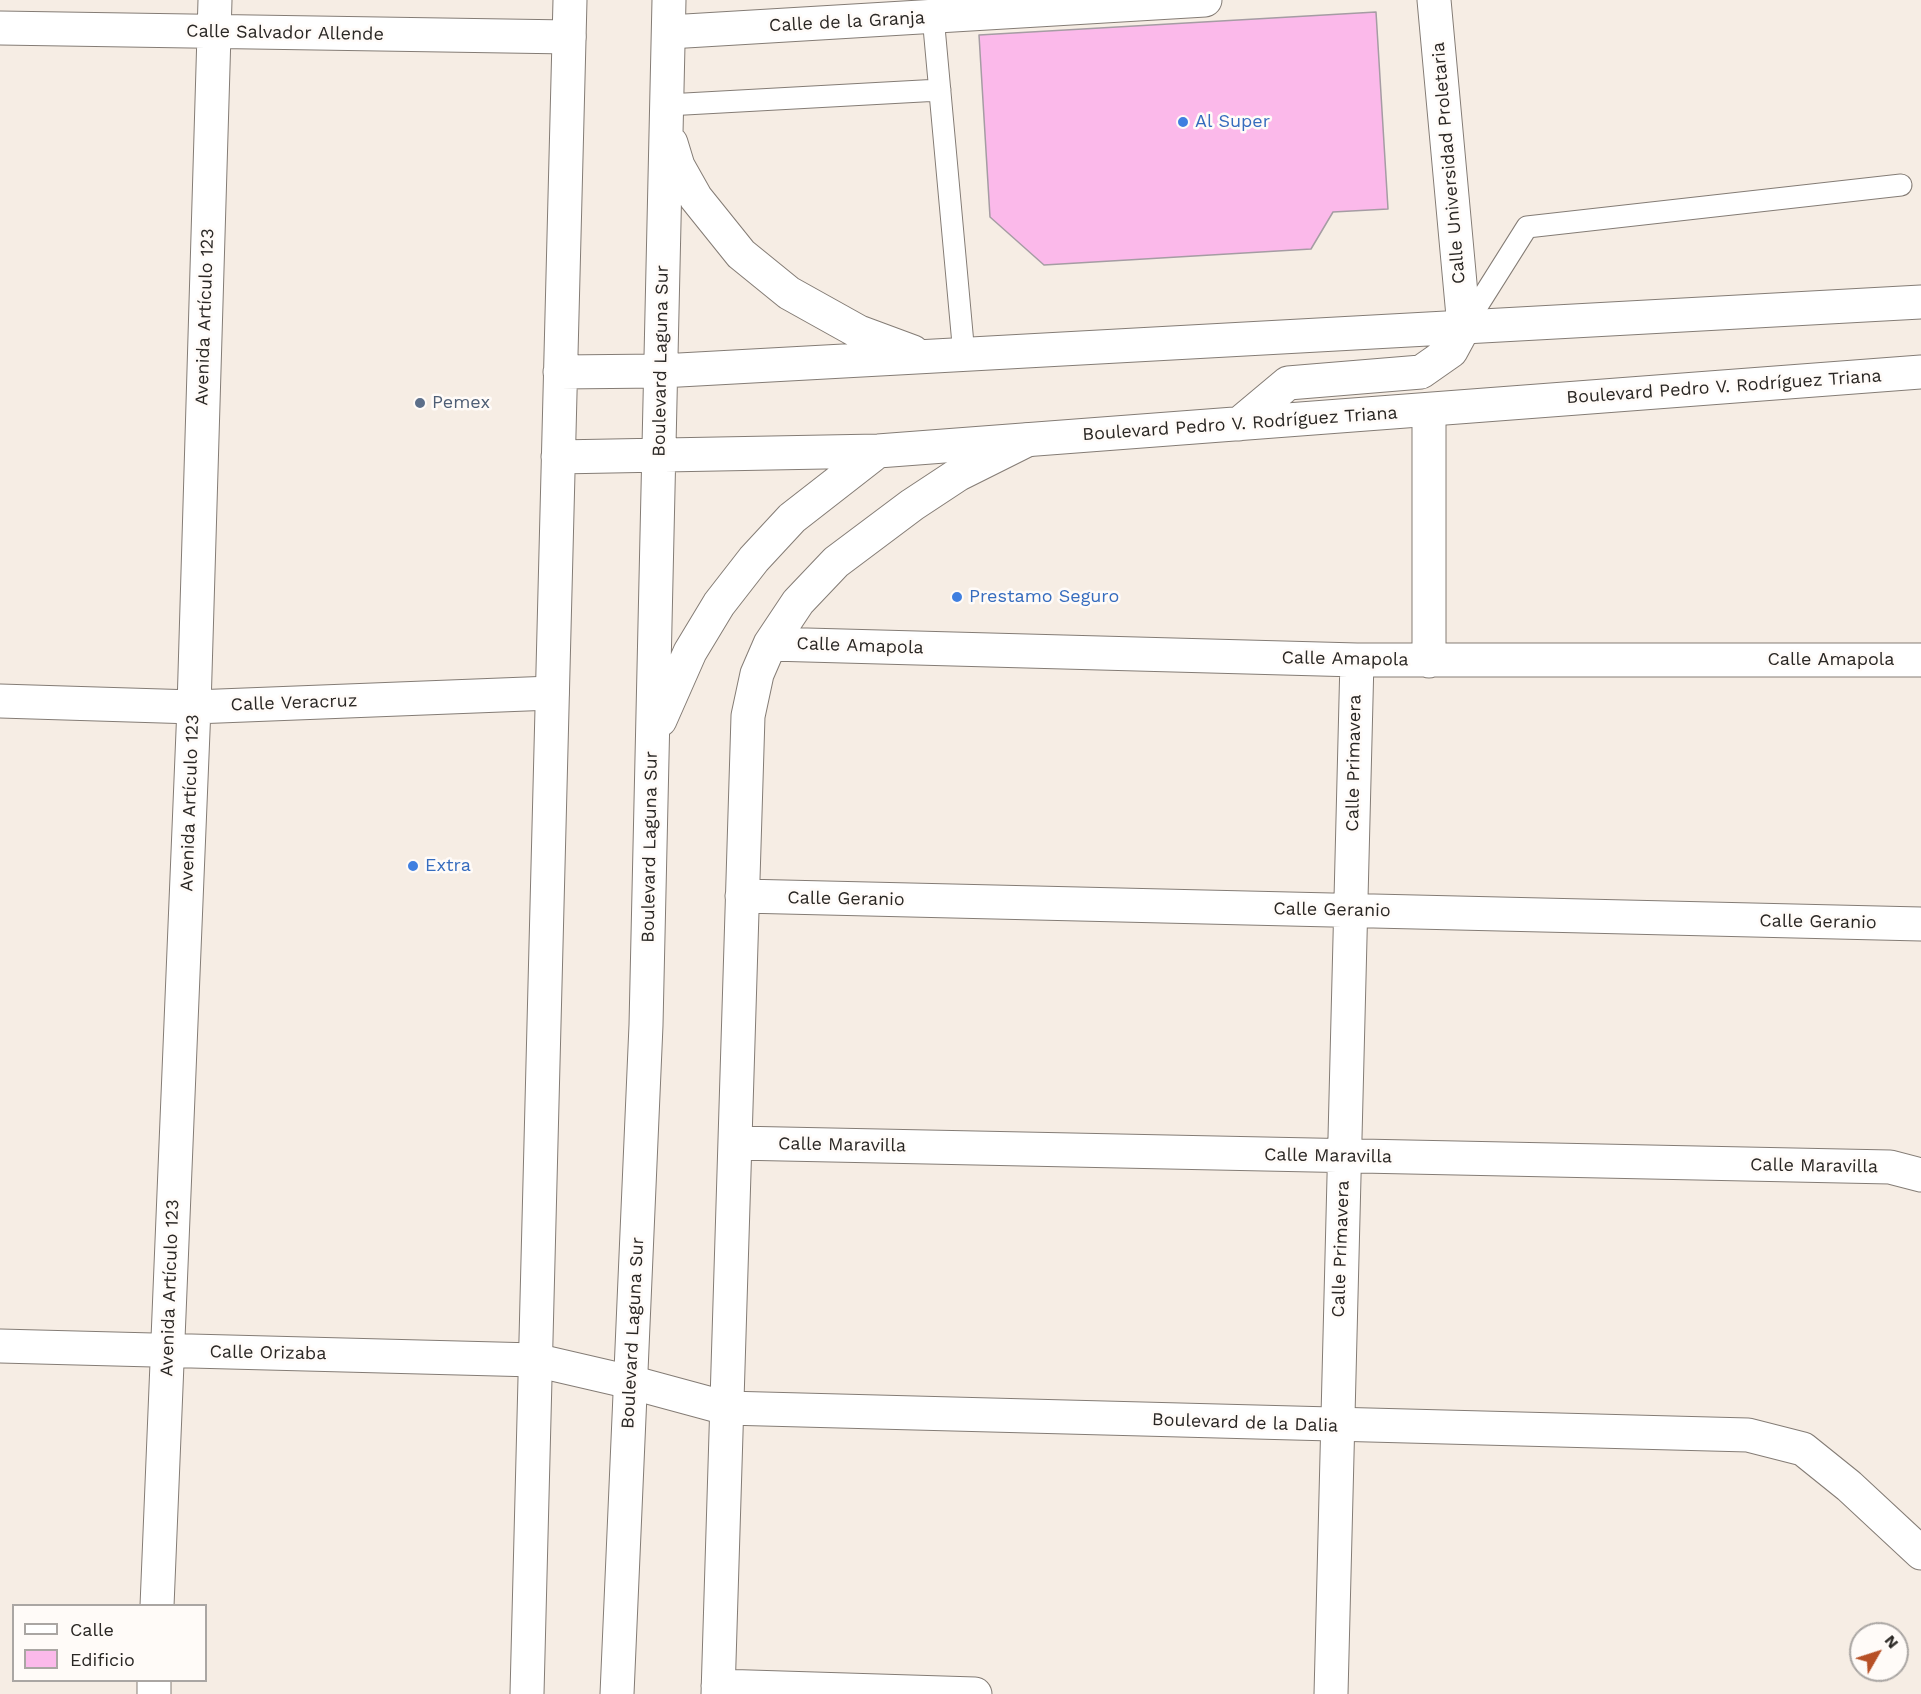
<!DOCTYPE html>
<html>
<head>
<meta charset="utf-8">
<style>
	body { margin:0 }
	#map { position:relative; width:1921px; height:1694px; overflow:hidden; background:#f6ede4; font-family:"Work Sans",sans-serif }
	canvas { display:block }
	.legend { position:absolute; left:12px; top:1604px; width:195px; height:78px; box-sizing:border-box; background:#fffbf8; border:2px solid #aaa6a3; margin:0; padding:8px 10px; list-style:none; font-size:18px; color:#2a2724 }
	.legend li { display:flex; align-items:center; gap:12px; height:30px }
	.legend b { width:30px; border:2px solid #aaa6a3 }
	.north { position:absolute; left:1849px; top:1622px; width:60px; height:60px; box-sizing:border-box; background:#fffbf8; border:2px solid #aaa6a3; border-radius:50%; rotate:51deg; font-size:16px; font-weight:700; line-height:24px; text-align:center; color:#2a2724 }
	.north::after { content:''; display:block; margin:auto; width:21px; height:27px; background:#b75026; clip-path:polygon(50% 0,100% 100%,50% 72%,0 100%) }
</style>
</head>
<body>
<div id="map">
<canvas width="1921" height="1694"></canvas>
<ul class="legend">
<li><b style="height:8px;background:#fff"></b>Calle</li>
<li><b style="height:16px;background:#fbb9ea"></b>Edificio</li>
</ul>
<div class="north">N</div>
</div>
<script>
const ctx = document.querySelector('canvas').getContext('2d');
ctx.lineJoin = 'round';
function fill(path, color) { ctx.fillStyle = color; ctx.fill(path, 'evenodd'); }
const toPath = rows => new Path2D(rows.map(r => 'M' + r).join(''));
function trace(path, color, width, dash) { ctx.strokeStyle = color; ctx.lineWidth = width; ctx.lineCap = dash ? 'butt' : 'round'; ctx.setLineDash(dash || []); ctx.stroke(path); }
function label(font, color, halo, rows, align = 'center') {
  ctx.font = font + ' "Work Sans",sans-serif'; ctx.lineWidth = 5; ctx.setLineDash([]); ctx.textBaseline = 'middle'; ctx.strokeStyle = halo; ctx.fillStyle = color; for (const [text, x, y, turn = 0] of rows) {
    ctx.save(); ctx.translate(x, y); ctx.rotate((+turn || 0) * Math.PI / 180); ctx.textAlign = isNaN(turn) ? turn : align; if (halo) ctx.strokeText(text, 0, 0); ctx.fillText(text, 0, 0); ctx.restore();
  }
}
const building = toPath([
	[1376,12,1388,209,1333,212,1311,249,1044,265,990,217,979,35,1376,12]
]);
fill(building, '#fbb9ea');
trace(building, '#a59ca3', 1.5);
const service = toPath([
	[933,16,964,355],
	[667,105,940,90],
	[1464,327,1527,227,1901,185]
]);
const minor = toPath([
	[1434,0,1464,327],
	[0,28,569,37],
	[669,32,1205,0],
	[770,644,1357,660,1921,660],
	[1429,661,1429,410],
	[0,701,194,707,552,693],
	[742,896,1921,924],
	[735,1143,1890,1167,1921,1175],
	[0,1346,535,1360],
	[157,1606,194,707,215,0],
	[718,1686,975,1694],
	[154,1694,154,1680],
	[718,1694,748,716,757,674,770,644,798,602,836,562,912,505,959,474,1027,440],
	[1331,1694,1357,660]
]);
const tertiary = toPath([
	[535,1360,630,1382,726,1408,1748,1435,1803,1449,1849,1486,1921,1553]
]);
const primary = toPath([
	[671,143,678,166,696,198,741,254,789,293,859,332,913,352],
	[560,372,661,371,1921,302],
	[1239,424,1288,383,1421,372,1451,351,1464,327],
	[558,457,878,451,1921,372],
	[660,720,690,652,719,604,754,559,792,518,878,451],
	[527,1694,570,0],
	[617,1694,646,1025,669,0]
]);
trace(service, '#847c75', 23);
trace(minor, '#847c75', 35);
trace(tertiary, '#847c75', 35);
trace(primary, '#847c75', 35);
trace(service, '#fff', 21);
trace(minor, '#fff', 33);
trace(tertiary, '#fff', 33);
trace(primary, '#fff', 33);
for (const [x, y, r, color] of [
	[1183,122,6,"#3f7fe0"],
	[420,403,6,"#5c6f8a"],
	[957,597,6,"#3f7fe0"],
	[413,866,6,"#3f7fe0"]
]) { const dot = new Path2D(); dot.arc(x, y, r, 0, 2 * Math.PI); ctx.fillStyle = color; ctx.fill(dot); trace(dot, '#fffbf8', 2); }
label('18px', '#2a2724', '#fffbf8', [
	["Calle de la Granja",847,22,-3],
	["Calle Salvador Allende",285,33,1],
	["Calle Universidad Proletaria",1449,163,-95],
	["Avenida Artículo 123",205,317,-88],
	["Boulevard Laguna Sur",661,361,-89],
	["Boulevard Pedro V. Rodríguez Triana",1724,387,-4],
	["Boulevard Pedro V. Rodríguez Triana",1240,424,-4],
	["Calle Amapola",860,646,2],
	["Calle Amapola",1345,659,1],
	["Calle Amapola",1831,660],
	["Calle Veracruz",294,703,-2],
	["Calle Primavera",1354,763,-89],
	["Avenida Artículo 123",190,803,-88],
	["Boulevard Laguna Sur",650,847,-89],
	["Calle Geranio",846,899,1],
	["Calle Geranio",1332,910,1],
	["Calle Geranio",1818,922,1],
	["Calle Maravilla",842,1145,1],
	["Calle Maravilla",1328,1156,1],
	["Calle Maravilla",1814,1166,1],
	["Calle Primavera",1341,1249,-88],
	["Avenida Artículo 123",170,1288,-88],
	["Boulevard Laguna Sur",633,1333,-87],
	["Calle Orizaba",268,1353,1],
	["Boulevard de la Dalia",1245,1423,2]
]);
label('18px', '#366cbe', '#fffbf8', [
	["Al Super",1195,122],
	["Prestamo Seguro",969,597],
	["Extra",425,866]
], 'left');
label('18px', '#4e5e75', '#fffbf8', [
	["Pemex",432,403]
], 'left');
</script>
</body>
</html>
